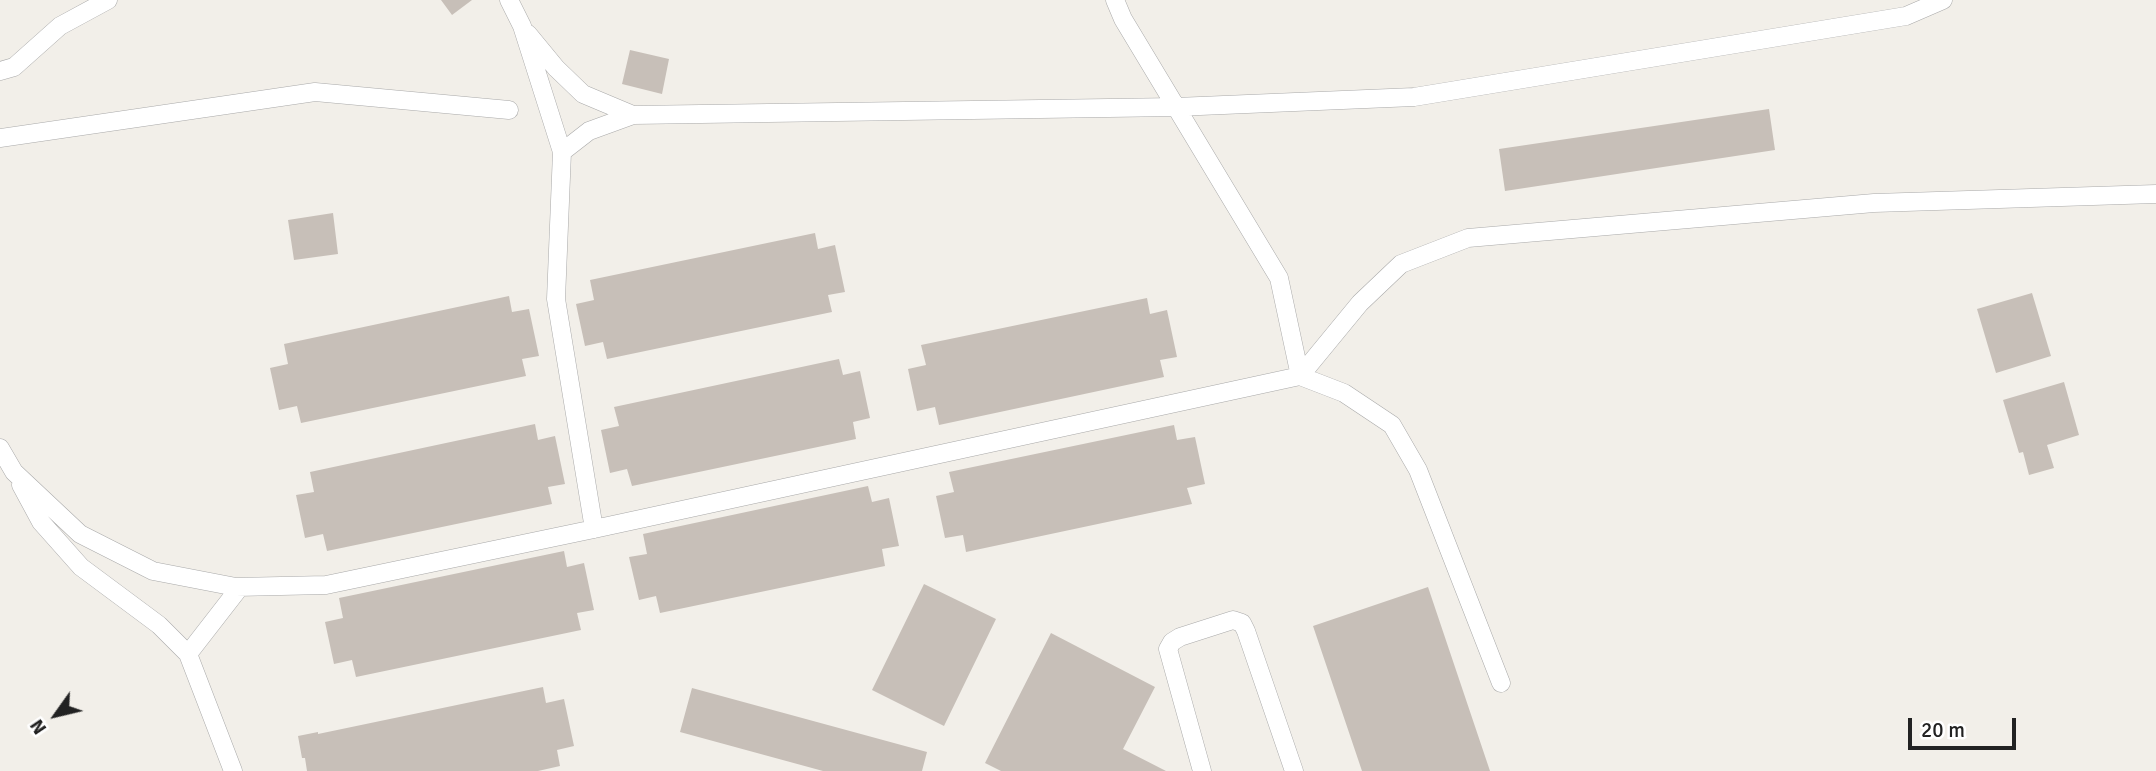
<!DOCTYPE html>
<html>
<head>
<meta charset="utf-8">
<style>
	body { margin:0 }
	#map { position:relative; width:2156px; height:771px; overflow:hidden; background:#f2efe9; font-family:Signika,sans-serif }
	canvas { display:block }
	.north { position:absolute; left:21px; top:680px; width:70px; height:70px; -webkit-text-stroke:5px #fff; paint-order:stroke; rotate:236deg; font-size:19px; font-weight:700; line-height:28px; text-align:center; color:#222 }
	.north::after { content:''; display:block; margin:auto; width:24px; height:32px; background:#222; clip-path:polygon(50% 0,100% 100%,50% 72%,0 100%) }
	.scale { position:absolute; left:1908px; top:718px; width:108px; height:32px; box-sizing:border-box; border:4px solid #222; border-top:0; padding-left:9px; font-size:21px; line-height:24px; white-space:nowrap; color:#222; -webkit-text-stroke:5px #fff; paint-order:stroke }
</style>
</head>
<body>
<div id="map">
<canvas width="2156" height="771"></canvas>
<div class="north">N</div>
<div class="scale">20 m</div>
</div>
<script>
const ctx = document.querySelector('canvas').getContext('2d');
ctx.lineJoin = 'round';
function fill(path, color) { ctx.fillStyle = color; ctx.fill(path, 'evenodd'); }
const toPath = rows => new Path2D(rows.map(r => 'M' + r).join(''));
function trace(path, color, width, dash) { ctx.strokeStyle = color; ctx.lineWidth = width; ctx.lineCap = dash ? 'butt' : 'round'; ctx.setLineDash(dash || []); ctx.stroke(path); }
fill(toPath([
	[441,0,472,0,452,15],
	[630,50,669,59,662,94,622,84],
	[1769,109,1775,150,1505,191,1499,149],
	[333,213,338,254,294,260,288,220],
	[815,233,818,249,835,245,845,292,828,295,832,312,607,359,603,342,585,346,576,304,594,300,590,280],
	[2032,293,2051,356,1996,373,1977,309],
	[509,296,512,312,529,309,539,356,522,359,526,376,301,423,297,406,279,410,270,368,288,364,284,344],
	[1147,298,1150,314,1167,310,1177,357,1160,360,1164,377,939,425,935,407,917,411,908,369,926,365,921,345],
	[839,359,843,375,860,371,870,418,853,422,856,439,632,486,627,469,610,473,601,430,619,426,614,407],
	[2064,382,2079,435,2047,445,2054,468,2029,475,2023,452,2019,453,2003,400],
	[535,424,538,440,555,436,565,484,548,487,552,504,327,551,323,534,305,538,296,495,314,492,310,472],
	[1174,425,1177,440,1195,437,1205,484,1187,488,1192,504,966,552,963,535,945,538,936,496,954,492,949,472],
	[868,486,872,502,889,498,899,546,882,549,885,566,660,613,656,596,639,600,629,557,647,554,643,534],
	[564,551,567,567,584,563,594,610,577,613,581,630,356,677,352,660,334,664,325,622,343,618,339,598],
	[924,584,996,619,944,726,872,690],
	[1428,587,1490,771,1362,771,1313,626],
	[1051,633,1155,687,1123,749,1166,771,1001,771,985,763],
	[543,687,546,703,564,699,574,746,557,750,560,766,538,771,307,771,305,758,302,758,298,736,318,732,318,734],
	[692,688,927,752,922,771,823,771,680,732]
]), '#c7bfb8');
const service = toPath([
	[509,0,522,26,562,152,556,299,594,529],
	[1115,0,1123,19,1279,278,1300,376,1344,393,1392,425,1418,470,1501,683],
	[528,34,556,68,583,94,633,115],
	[0,71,14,67,60,26,108,0],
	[0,138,315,92,509,110],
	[562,152,589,131,633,115,1176,107,1414,97,1906,16,1943,0],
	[0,448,14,472,80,534,153,571,236,587,326,585,594,529,1300,376,1360,303,1401,264,1468,238,1874,203,2156,194],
	[21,485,41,522,81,567,159,625,188,654,233,771],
	[188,654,240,587],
	[1202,771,1168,649,1172,642,1180,637,1233,620,1242,623,1246,631,1294,771]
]);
trace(service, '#a9a9a9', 19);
trace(service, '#fff', 18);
</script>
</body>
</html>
